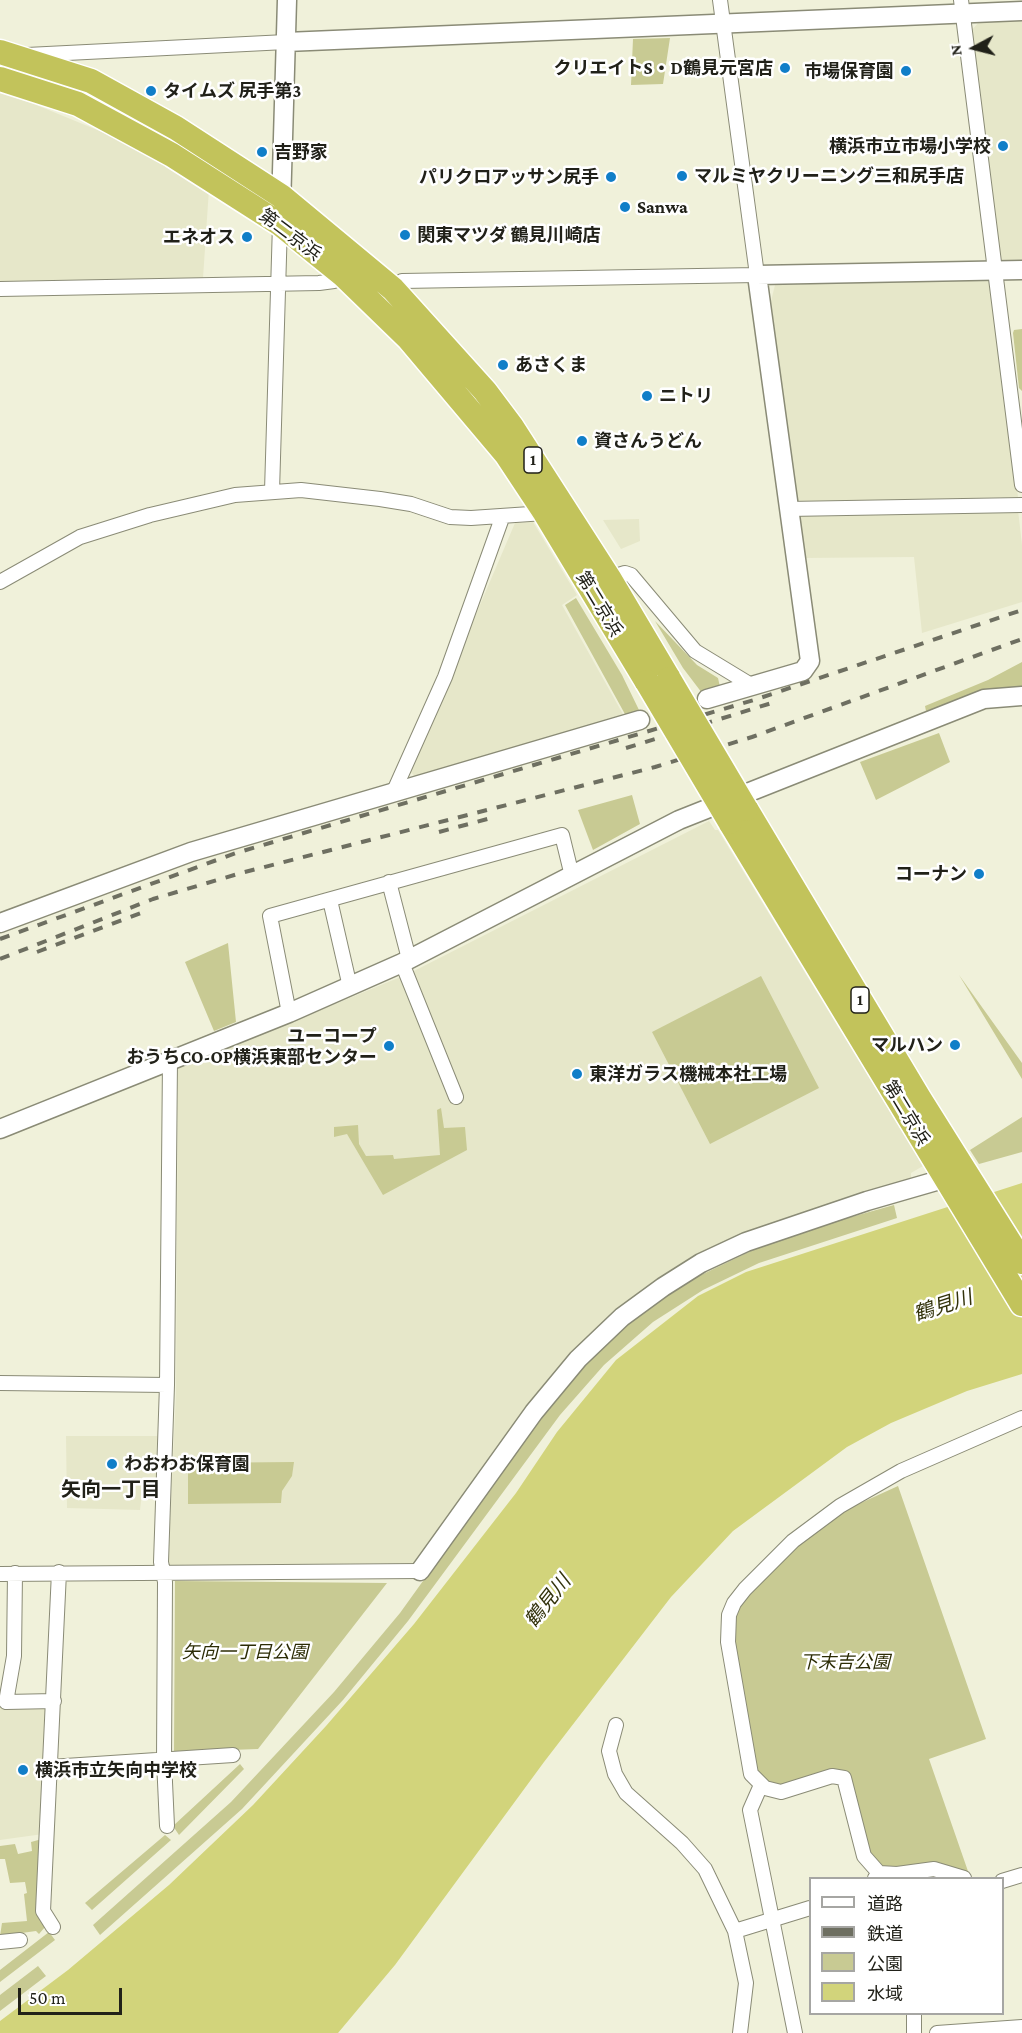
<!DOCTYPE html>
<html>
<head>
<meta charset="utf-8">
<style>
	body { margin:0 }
	#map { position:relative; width:1022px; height:2033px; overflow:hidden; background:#f0f1da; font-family:"Crimson Pro","Noto Sans JP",serif }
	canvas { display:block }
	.legend { position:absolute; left:809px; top:1877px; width:195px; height:138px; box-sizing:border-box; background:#fff; border:2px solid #a6a6a3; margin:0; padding:8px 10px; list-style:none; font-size:18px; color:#212119 }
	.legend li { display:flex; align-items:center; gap:12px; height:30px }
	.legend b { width:30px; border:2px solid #a6a6a3 }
	.north { position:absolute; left:944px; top:18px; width:60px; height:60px; -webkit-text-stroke:4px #fff; paint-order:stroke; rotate:263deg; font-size:16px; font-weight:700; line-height:24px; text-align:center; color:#212119 }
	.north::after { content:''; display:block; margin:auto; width:21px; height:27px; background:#212119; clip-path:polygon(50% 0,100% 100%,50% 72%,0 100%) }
	.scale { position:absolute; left:18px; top:1988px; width:104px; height:27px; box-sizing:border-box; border:3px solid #212119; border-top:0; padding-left:8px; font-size:18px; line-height:21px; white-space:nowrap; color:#212119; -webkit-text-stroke:4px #fff; paint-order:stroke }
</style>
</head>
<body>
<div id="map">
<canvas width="1022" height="2033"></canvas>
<ul class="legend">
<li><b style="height:8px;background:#fff"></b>道路</li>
<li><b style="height:8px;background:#6e6f61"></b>鉄道</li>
<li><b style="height:16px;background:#c8ca93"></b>公園</li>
<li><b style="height:16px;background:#d2d47b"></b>水域</li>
</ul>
<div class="north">N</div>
<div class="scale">50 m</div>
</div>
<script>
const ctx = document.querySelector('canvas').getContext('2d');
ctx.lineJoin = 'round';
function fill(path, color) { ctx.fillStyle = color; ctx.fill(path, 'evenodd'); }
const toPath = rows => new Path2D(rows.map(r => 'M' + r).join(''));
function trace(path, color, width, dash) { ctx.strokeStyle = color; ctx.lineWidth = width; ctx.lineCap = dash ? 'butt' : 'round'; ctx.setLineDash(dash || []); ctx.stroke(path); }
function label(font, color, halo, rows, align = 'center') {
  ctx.font = font + ' "Crimson Pro","Noto Sans JP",serif'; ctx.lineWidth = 5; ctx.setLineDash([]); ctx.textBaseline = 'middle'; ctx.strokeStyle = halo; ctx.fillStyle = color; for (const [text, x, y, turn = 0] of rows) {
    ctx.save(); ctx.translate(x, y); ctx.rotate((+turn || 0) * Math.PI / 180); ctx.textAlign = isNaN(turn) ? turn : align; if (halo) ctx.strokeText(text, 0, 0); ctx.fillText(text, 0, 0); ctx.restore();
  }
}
fill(toPath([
	[1022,20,1022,265,997,262,972,30,978,23],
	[0,90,124,141,209,189,203,278,0,282],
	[990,278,1018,497,796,502,771,301,775,285],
	[1018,510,1022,545,1022,602,922,633,914,557,804,558,799,514],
	[639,519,640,541,621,549,603,520],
	[533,522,577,595,562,605,624,716,415,776,409,771,515,523],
	[709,821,715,830,718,830,923,1166,911,1173,911,1178,742,1237,644,1293,420,1559,412,1563,168,1566,176,1393,178,1069,410,973],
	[66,1436,157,1436,156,1492,142,1493,140,1510,67,1508],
	[0,1705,48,1707,43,1834,0,1840]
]), '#e6e7c9');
fill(toPath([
	[670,38,663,84,631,85,633,39],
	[1022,329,1022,391,1019,388,1013,333,1014,330],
	[576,598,622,675,639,710,626,716,565,605],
	[655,621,697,665,718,678,720,687,702,693,683,668],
	[1022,662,1022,688,983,691,926,711,925,706,988,680],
	[939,733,950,762,876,800,860,762],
	[632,795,640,824,593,850,578,810],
	[228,943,236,1022,214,1031,185,962],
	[959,975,1022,1063,1022,1079],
	[761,976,819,1088,710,1144,652,1032],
	[441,1108,444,1128,465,1127,467,1150,383,1195,347,1134,334,1137,334,1127,358,1125,359,1144,366,1156,393,1155,394,1159,440,1155,437,1110],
	[1022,1117,1022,1152,979,1164,970,1150],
	[894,1205,897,1218,759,1263,703,1290,653,1322,604,1365,560,1415,408,1621,343,1700,242,1809,100,1935,93,1925,231,1802,334,1692,400,1613,550,1404,594,1355,645,1310,697,1277,755,1249,816,1227],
	[294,1462,292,1476,282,1491,281,1503,188,1504,188,1463],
	[898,1486,986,1739,929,1759,970,1877,888,1869,874,1863,863,1840,852,1781,847,1774,838,1769,829,1769,787,1786,774,1787,754,1772,732,1642,737,1604,796,1545,841,1512],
	[175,1581,387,1583,258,1749,174,1752],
	[240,1764,244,1769,179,1835,173,1826],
	[165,1835,171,1840,92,1910,85,1903],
	[42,1839,38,1912,45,1927,39,1934,36,1931,0,1936,2,1923,27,1921,24,1894,27,1893,25,1882,10,1883,5,1859,0,1859,0,1846,15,1844,18,1854,32,1851,31,1842],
	[49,1932,55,1940,0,1982,0,1970],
	[38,1966,46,1976,0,2011,0,1995]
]), '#c8ca93');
fill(toPath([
	[1022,1183,1022,1374,967,1391,891,1423,847,1447,733,1531,671,1597,544,1762,395,1965,338,2033,0,2033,0,2021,68,1970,169,1885,253,1805,326,1726,414,1624,516,1493,557,1432,616,1360,698,1296,746,1272]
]), '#d2d47b');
const street = toPath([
	[961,0,1022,485],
	[27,55,286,42],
	[0,289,319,283,334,281,343,275],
	[393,289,402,281,757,275,720,0],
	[272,491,280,224],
	[788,509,1022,505],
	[609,578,625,573,631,575,695,651,751,685],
	[0,582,80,537,150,515,235,495,301,490,380,499,411,504,450,517,471,518,545,513],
	[394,791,445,677,502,518],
	[389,882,409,959],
	[330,900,350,987],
	[402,963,456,1097],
	[289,1013,270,916,562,835,572,876],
	[0,1383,167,1385],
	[15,1573,14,1656,6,1702,54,1701],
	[0,1574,420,1571],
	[616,1725,609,1751,615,1774,626,1793,682,1843,705,1869,735,1931,746,1983,740,2033],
	[50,1767,233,1755],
	[761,1785,750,1810,795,2033],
	[167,1826,164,1760,165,1582,161,1562,167,1385,170,1060],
	[879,1873,864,1856,844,1778,832,1776,781,1792,765,1788,751,1774,728,1642,729,1615,734,1603,745,1589,793,1541,840,1506,901,1471,1022,1418],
	[875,1878,879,1873,897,1874,934,1869,964,1878],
	[1002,1881,1022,1875],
	[53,1927,43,1911,59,1572],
	[735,1931,810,1908],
	[0,1942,20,1940],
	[914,2014,914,2033],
	[937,2033,1022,2027]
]);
const secondary = toPath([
	[286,42,1022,11],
	[281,207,287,0],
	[707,699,803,671,810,661,757,275,1022,270],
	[0,923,191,852,640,720],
	[0,1129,289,1013,402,963,679,820,984,699,1022,696],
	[420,1571,534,1412,578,1359,622,1317,663,1287,701,1263,746,1242,867,1201,957,1175]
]);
const highway = toPath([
	[0,52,91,81,176,128,281,196,393,289,485,391,512,427,609,578,669,679],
	[0,79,78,104,172,155,280,224,343,275,409,339,506,454,545,513,647,682],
	[746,809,919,1098,1022,1262],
	[730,822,1022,1304]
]);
trace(street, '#8a8b76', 16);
trace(secondary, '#8a8b76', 21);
trace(highway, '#fff', 27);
trace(street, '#fff', 14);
trace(secondary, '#fff', 18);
trace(highway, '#c2c35b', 24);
trace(toPath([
	[626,748,775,702],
	[439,832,491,818],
	[0,939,236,853,754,700,1022,610],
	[37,952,149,910],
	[0,959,153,899,241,873,655,767,752,737,1022,639]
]), '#6e6f61', 4, [10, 10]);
const highwayBridge = toPath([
	[669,679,746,809],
	[647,682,730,822]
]);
trace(highwayBridge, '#fff', 27, []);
trace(highwayBridge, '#c2c35b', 24);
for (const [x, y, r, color] of [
	[785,68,6,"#107ec8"],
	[906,71,6,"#107ec8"],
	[151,91,6,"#107ec8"],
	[1003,146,6,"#107ec8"],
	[262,152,6,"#107ec8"],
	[682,176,6,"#107ec8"],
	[611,177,6,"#107ec8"],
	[625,207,6,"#107ec8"],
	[405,235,6,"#107ec8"],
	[247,237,6,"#107ec8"],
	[503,365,6,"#107ec8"],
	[647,396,6,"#107ec8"],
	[582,441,6,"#107ec8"],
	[979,874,6,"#107ec8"],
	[955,1045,6,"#107ec8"],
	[389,1046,6,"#107ec8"],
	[577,1074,6,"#107ec8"],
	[112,1464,6,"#107ec8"],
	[23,1770,6,"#107ec8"]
]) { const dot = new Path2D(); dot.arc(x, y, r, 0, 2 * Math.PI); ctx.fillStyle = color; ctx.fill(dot); trace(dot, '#fff', 2); }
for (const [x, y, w] of [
	[533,460,18],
	[860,1000,18]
]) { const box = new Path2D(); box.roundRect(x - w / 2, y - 13, w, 26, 4.5); ctx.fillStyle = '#fff'; ctx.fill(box); trace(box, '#212119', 1.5); }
label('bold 16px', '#212119', null, [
	["1",533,460],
	["1",860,1000]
]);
label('bold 18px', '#212119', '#fff', [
	["クリエイトS・D鶴見元宮店",773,68,"right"],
	["市場保育園",894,71,"right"],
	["タイムズ 尻手第3",163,91],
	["横浜市立市場小学校",991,146,"right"],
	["吉野家",274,152],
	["マルミヤクリーニング三和尻手店",694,176],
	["パリクロアッサン尻手",599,177,"right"],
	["Sanwa",637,207],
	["関東マツダ 鶴見川崎店",417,235],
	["エネオス",235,237,"right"],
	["あさくま",515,365],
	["ニトリ",659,396],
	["資さんうどん",594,441],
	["コーナン",967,874,"right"],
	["ユーコープ",377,1036,"right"],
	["おうちCO-OP横浜東部センター",377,1057,"right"],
	["マルハン",943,1045,"right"],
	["東洋ガラス機械本社工場",589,1074],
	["わおわお保育園",124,1464],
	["横浜市立矢向中学校",35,1770]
], 'left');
label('18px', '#212119', '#fff', [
	["第二京浜",290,235,37],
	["第二京浜",599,604,59],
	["第二京浜",906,1113,59]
]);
label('italic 18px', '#2c2c05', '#fff', [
	["矢向一丁目公園",245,1652],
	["下末吉公園",845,1662]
]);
label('italic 20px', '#33330c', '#fff', [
	["鶴見川",943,1306,-18],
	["鶴見川",548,1601,-52]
]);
label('bold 20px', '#212119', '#fff', [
	["矢向一丁目",111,1490]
]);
</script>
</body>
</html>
